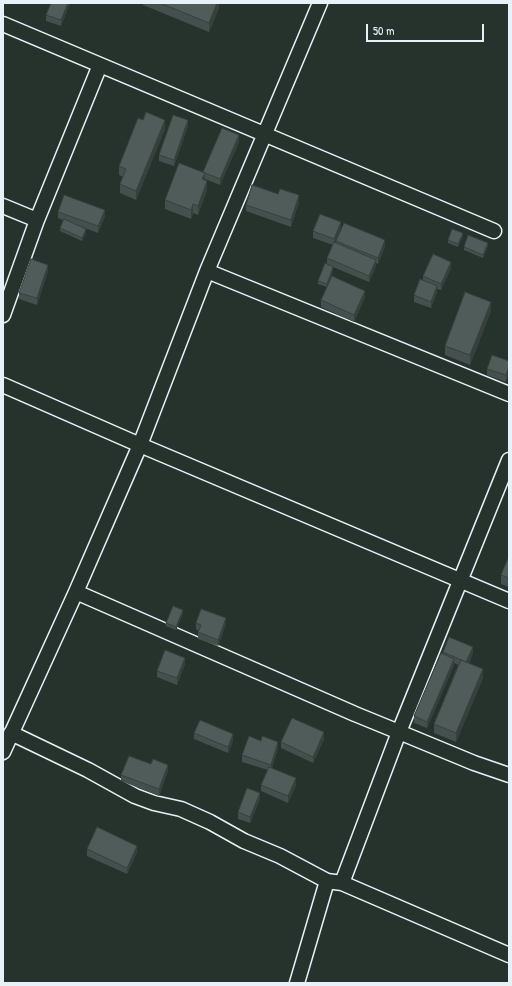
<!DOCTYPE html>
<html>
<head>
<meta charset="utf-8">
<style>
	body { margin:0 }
	#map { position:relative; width:512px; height:986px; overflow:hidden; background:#26332d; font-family:"Patrick Hand",sans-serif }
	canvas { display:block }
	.frame { position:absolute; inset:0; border:4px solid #e8f1f8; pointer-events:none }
	.scale { position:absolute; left:366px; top:24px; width:118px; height:18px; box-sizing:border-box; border:2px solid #e8f1f8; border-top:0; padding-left:5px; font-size:12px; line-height:14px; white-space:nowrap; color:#e8f1f8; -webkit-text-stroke:3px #26332d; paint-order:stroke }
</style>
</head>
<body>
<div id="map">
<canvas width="512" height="986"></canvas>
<div class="frame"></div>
<div class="scale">50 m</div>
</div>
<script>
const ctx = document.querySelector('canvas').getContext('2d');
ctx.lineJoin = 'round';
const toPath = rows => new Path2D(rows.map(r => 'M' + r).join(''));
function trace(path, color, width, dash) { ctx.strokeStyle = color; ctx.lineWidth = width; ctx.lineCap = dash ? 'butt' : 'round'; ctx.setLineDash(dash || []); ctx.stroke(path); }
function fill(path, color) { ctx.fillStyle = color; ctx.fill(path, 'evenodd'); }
const street = toPath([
	[3,24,494,231],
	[3,206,37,220],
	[207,271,509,394],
	[3,315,37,220,100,65],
	[3,385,140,445,509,601],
	[509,460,399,732,474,763,509,775],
	[76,592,355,714,399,732,342,883],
	[11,733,88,770,135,796,154,803,181,809,210,822,244,841,280,856,327,881,342,883,509,955],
	[3,752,76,592,140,445,207,271,320,3],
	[297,983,327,881]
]);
trace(street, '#e8f1f8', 17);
trace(street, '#26332d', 14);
fill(toPath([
	[70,3,61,26,46,21,46,15],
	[143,3,219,3,219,8,209,32,143,5],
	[188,126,174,166,159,161,159,155],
	[165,129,136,200,120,193,120,184,123,177,119,175,119,166],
	[239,142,220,185,205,179,207,190,198,215,193,213,191,219,165,209,165,200,203,172],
	[299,202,291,227,246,211,246,205],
	[58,212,105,216,98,233,74,224,86,233,82,241,60,231,60,228,63,220,58,218],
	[341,228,335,242,336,243,336,241,385,247,378,264,376,263,376,266,369,282,333,267,333,270,329,283,365,297,354,322,321,307,321,300,327,287,318,284,318,281,327,264,327,258,333,245,313,238,313,231],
	[463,236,458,247,448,243,448,240],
	[488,246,483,258,464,250,464,247],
	[451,268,441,290,437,289,437,292,431,308,414,302,414,295,423,281,423,276],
	[48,271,37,305,19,299,19,293],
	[491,311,470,365,445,355,445,346],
	[509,361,506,382,487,375,487,369],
	[509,556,509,587,501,584,501,575],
	[183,613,176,630,166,626,166,623],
	[196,623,226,624,218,646,198,639,198,632,199,631,196,629],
	[443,652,473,653,469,663,483,678,456,742,434,733,434,724,458,665,454,663,454,665,427,728,414,723,414,716,443,654],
	[185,664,177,685,157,677,157,671],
	[194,733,233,741,228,753,194,739],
	[324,739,313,763,281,748,281,742],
	[278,748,272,768,296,785,288,803,261,791,261,785,268,770,242,762,242,755],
	[168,771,159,796,121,781,121,775],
	[260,799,250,823,238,819,238,812],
	[87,849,137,852,127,874,87,856]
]), '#454f4d');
fill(toPath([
	[68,3,70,3,61,26,61,20],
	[217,3,219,3,219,8,209,32,209,23],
	[165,120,165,129,136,200,136,191],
	[188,120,188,126,174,166,174,160],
	[239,135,239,142,220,185,220,179],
	[205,173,205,182,202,179],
	[207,181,207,190,198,215,198,206],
	[299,195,299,202,291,227,291,220],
	[193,204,193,213,191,219,191,210],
	[105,210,105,216,98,233,98,226],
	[341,222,341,228,334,246,334,239],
	[86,229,86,233,82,241,82,238],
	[463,233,463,236,458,247,458,244],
	[385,240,385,247,378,264,378,258],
	[488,243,488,246,483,258,483,255],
	[376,260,376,266,369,282,369,276],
	[451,262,451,268,441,290,441,284],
	[48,265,48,271,37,305,37,298],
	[333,267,333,270,327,287,327,284],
	[437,286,437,292,431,308,431,302],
	[365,291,365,297,354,322,354,315],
	[491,302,491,311,470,365,470,355],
	[509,366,509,373,506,382,506,375],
	[183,610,183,613,176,630,176,627],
	[226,618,226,624,218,646,218,640],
	[473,647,473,653,466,669,466,662],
	[185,658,185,664,177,685,177,678],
	[454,659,454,665,427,728,427,722],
	[483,669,483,678,456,742,456,733],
	[324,732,324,739,313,763,313,757],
	[233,734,233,741,228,753,228,747],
	[278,742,278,748,271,771,271,765],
	[168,765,168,771,159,796,159,789],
	[296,778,296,785,288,803,288,796],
	[260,793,260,799,250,823,250,817],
	[137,846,137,852,127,874,127,868]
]), '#38403e');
const building = toPath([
	[51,3,68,3,61,20,46,15,51,3],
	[160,3,217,3,209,23,160,3],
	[146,112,165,120,136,191,120,184,126,169,119,166,138,118,143,120,146,112],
	[173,115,188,120,174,160,159,155,173,115],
	[222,128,239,135,220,179,203,172,222,128],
	[179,163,205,173,202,179,207,181,198,206,193,204,191,210,165,200,179,163],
	[252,185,278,194,280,189,299,195,291,220,246,205,252,185],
	[64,195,105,210,98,226,58,212,64,195],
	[320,214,341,222,334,239,313,231,320,214],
	[64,219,86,229,82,238,60,228,64,219],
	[344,223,385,240,378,258,336,241,344,223],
	[452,229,463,233,458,244,448,240,452,229],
	[468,235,488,243,483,255,464,247,468,235],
	[334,242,376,260,369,276,327,258,334,242],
	[433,254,451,262,441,284,423,276,433,254],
	[31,259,48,265,37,298,19,293,31,259],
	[325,263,333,267,327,284,318,281,325,263],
	[332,276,365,291,354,315,321,300,332,276],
	[420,279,437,286,431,302,414,295,420,279],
	[465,292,491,302,470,355,445,346,465,292],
	[492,355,509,361,509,366,506,375,487,369,492,355],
	[509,556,509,578,501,575,509,556],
	[173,606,183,610,176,627,166,623,173,606],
	[201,609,226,618,218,640,198,632,201,625,196,623,201,609],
	[449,637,473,647,466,662,443,652,449,637],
	[165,650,185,658,177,678,157,671,165,650],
	[441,653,454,659,427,722,414,716,441,653],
	[461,660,483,669,456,733,434,724,461,660],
	[292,718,324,732,313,757,281,742,292,718],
	[200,720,233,734,228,747,194,733,200,720],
	[249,736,261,741,262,736,278,742,271,765,242,755,249,736],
	[129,756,151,764,153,759,168,765,159,789,121,775,129,756],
	[269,767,296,778,288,796,261,785,269,767],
	[247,788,260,793,250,817,238,812,247,788],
	[97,827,137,846,127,868,87,849,97,827]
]);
fill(building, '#505c59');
trace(building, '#38403e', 1);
</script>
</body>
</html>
